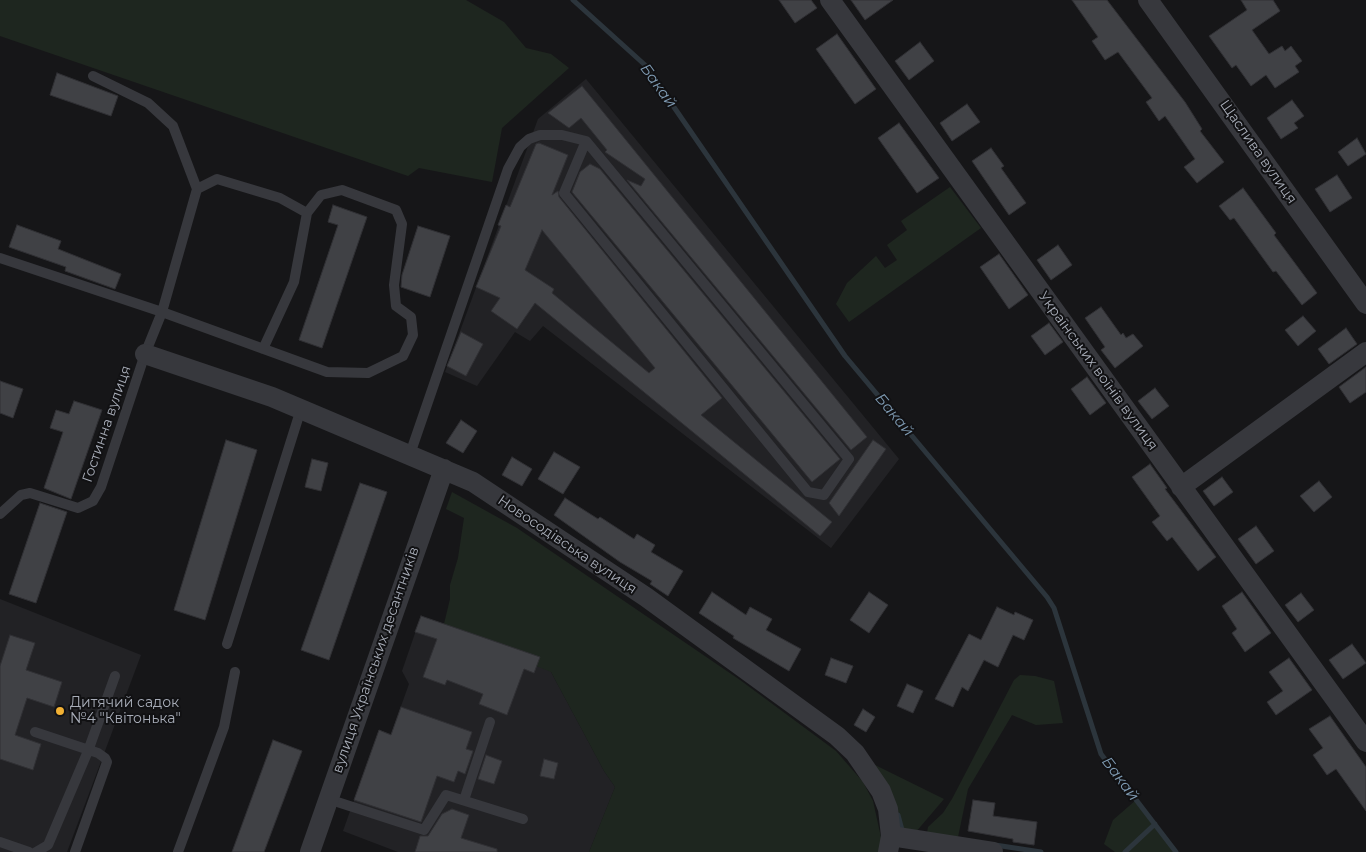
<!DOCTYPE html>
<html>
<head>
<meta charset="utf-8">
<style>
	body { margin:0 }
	canvas { display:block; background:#161618 }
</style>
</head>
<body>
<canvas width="1366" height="852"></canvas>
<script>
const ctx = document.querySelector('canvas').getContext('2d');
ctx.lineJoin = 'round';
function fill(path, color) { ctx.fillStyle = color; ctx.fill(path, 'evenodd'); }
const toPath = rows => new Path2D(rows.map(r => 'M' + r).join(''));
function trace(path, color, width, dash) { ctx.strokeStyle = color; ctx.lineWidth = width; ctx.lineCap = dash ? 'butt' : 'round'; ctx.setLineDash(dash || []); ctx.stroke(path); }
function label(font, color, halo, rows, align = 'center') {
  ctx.font = font + ' Montserrat,sans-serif'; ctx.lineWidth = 4; ctx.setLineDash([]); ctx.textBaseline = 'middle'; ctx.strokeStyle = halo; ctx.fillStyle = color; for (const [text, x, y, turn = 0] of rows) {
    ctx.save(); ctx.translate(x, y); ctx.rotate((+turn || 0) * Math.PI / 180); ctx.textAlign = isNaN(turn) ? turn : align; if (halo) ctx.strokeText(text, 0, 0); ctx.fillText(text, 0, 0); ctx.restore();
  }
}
fill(toPath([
	[586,79,899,459,831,548,543,326,530,341,515,332,477,386,445,372,538,119],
	[0,599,141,655,67,852,0,852],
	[421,616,540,657,551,672,604,771,615,787,589,852,398,852,343,831,379,730,391,734,409,684,402,671]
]), '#222225');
fill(toPath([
	[0,0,466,0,504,22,526,48,551,54,569,68,502,128,492,182,419,168,408,176,0,36],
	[950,187,981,228,849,322,836,304,847,283,876,256,885,268,897,260,887,245,907,230,901,221],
	[452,492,517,528,740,680,836,751,863,782,873,801,882,842,880,852,589,852,615,787,604,771,551,672,536,666,539,657,444,624,450,599,450,585,458,558,464,518,446,509],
	[1020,675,1035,676,1054,681,1063,723,1036,725,1012,715,968,789,958,837,927,833,928,827,943,813,952,799,1014,680],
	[873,764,944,799,915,833,902,830,897,813],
	[1136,800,1155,824,1176,852,1115,852,1104,844,1113,820]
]), '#1e261f');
trace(toPath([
	[573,0,645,65,845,356,1047,597,1054,608,1101,754,1176,852],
	[898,815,902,830,905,831],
	[995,845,1041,852],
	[1125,852,1155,824]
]), '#2c353c', 5);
const building = toPath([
	[779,0,811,0,817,8,795,23,779,0],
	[851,0,893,0,865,20,851,0],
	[1072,0,1107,0,1185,102,1202,129,1200,131,1224,162,1197,183,1184,167,1195,159,1165,116,1159,121,1146,102,1152,98,1118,52,1105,60,1092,41,1098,37,1072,0],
	[1241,0,1273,0,1280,11,1252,30,1269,54,1282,46,1285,51,1291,46,1302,61,1295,66,1299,72,1275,88,1266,75,1251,86,1236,65,1232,68,1209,36,1247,10,1241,0],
	[837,34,876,89,855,104,816,49,837,34],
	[920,42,934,61,909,80,895,61,920,42],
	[57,73,118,96,111,116,50,95,57,73],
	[582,86,867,437,851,450,627,180,641,186,645,179,605,152,607,150,581,118,569,128,548,113,582,86],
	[1292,100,1304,116,1294,123,1298,128,1281,139,1267,118,1292,100],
	[967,104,980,122,952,141,940,123,967,104],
	[899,123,939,178,917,193,878,138,899,123],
	[1357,138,1366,154,1348,166,1338,152,1357,138],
	[539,143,568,155,552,195,558,191,559,197,722,398,701,415,832,522,820,536,535,303,517,329,491,311,500,298,476,287,501,226,498,225,506,205,510,207,536,144,539,143],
	[542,230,655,368,649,373,552,293,554,289,525,270,542,230],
	[991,148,1004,166,1001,168,1026,203,1009,215,972,161,991,148],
	[590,164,600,169,840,459,812,482,572,192,580,172,590,164],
	[1337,175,1352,198,1330,212,1315,189,1337,175],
	[1243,188,1276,233,1274,235,1317,293,1302,305,1276,271,1273,272,1234,218,1230,220,1219,206,1243,188],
	[333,205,367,217,322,348,299,340,338,225,328,222,333,205],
	[17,225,61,241,58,249,121,274,115,289,65,271,66,267,9,247,17,225],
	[418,226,450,236,430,297,401,287,402,275,418,226],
	[1058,245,1072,265,1051,280,1037,260,1058,245],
	[999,254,1028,295,1009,309,980,267,999,254],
	[1101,307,1121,335,1123,333,1126,338,1133,334,1143,346,1115,368,1101,350,1105,347,1085,318,1101,307],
	[1303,316,1316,331,1298,346,1285,330,1303,316],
	[1049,323,1063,342,1045,355,1031,336,1049,323],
	[1346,328,1357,344,1329,364,1318,349,1346,328],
	[461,332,483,344,466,376,447,366,461,332],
	[1366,367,1366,392,1350,403,1339,387,1366,367],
	[1087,377,1106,403,1090,415,1071,389,1087,377],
	[0,381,23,389,13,418,0,413,0,381],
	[1155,388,1169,406,1152,419,1138,401,1155,388],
	[74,401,102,410,71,499,44,488,63,432,50,428,56,410,69,414,74,401],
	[461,420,477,431,463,453,446,443,461,420],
	[226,440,257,450,205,620,174,610,226,440],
	[873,440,886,449,839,516,829,503,873,440],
	[554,452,580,467,563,494,538,479,554,452],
	[512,457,532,469,522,486,502,475,512,457],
	[312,459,328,463,321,491,305,487,312,459],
	[1150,464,1167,488,1165,489,1216,557,1198,571,1172,537,1167,541,1152,522,1160,516,1132,477,1150,464],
	[1222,477,1233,492,1214,506,1203,491,1222,477],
	[1319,481,1332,497,1314,512,1300,496,1319,481],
	[360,483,387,492,329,660,301,650,360,483],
	[565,498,598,519,600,517,634,539,637,534,655,545,651,552,683,571,668,596,650,584,652,581,620,562,554,515,565,498],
	[40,503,67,512,36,603,9,594,40,503],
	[1256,526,1274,551,1256,564,1238,539,1256,526],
	[712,592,746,615,750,607,772,619,766,630,801,649,789,671,733,638,734,636,699,613,712,592],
	[869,592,888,605,869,633,850,620,869,592],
	[1242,592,1271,633,1245,652,1232,633,1237,629,1222,606,1242,592],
	[1301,593,1314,610,1298,622,1285,605,1301,593],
	[997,607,1014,615,1015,612,1033,620,1024,640,1013,635,998,667,984,660,968,691,962,687,953,707,935,699,969,634,981,640,997,607],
	[421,616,540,657,534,673,524,669,507,715,479,704,483,694,447,680,445,685,423,677,437,639,415,632,421,616],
	[10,635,35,643,26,670,62,682,54,707,27,698,15,735,41,744,33,770,0,759,0,666,10,635],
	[1352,644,1366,663,1343,679,1329,660,1352,644],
	[831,658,853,666,846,683,825,675,831,658],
	[1289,658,1312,690,1276,715,1267,702,1283,691,1269,672,1289,658],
	[907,684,923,691,913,713,897,706,907,684],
	[401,707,472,732,466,749,473,751,465,774,458,771,454,782,437,776,421,822,354,800,379,730,391,735,401,707],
	[863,709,875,717,866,732,854,725,863,709],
	[1330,716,1366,767,1366,811,1336,769,1327,775,1313,755,1323,748,1309,729,1330,716],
	[273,740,302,751,264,852,232,852,273,740],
	[486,755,502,761,494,784,478,779,486,755],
	[544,759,558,763,554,779,540,776,544,759],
	[973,800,995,803,993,816,1037,822,1034,845,1013,842,1013,839,968,831,973,800],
	[452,809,469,815,461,838,497,849,497,852,415,852,420,836,428,836,442,814,452,809]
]);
fill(building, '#404145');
trace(building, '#303034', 1);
trace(toPath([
	[197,189,217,179,280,198,307,213,294,282,263,349],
	[0,258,162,312,327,372,368,373,403,356,413,335,411,317,396,306,394,285,402,224,396,210,342,190,321,195,307,213],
	[410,454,508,169,520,147,529,139,540,135,562,135,586,141,849,459,824,495,808,492,564,193,586,141],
	[0,514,21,495,30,493,78,508,93,501,101,487,145,354,162,312,197,189,173,126,148,103,93,76],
	[227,644,301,409],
	[35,732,98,753,105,758,107,762,75,852],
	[328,799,424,830,446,795,523,819],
	[464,800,490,722],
	[0,842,29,852],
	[36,852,48,845,88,751,115,676],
	[178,852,224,727,235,672]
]), '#37383d', 10);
trace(toPath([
	[830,0,1366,742],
	[1148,0,1366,304],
	[145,354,272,397,473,482,646,597,837,736,855,753,881,791,888,809,891,836,888,852],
	[1181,487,1366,352],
	[891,836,993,852],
	[310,852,444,469]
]), '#37383d', 20);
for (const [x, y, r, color] of [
	[60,711,5,"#f2b134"]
]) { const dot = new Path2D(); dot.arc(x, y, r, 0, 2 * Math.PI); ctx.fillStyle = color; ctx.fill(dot); trace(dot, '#111113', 2); }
label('14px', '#a8adb8', '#111113', [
	["Щаслива вулиця",1258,152,55],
	["Українських воїнів вулиця",1098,371,54],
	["Гостинна вулиця",107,424,-71],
	["Новосодівська вулиця",567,545,34],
	["вулиця Українських десантників",376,660,-71]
]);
label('14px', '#a8adb8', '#111113', [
	["Дитячий садок",70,703],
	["№4 \"Квітонька\"",70,719]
], 'left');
label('italic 15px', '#7f9bb3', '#111113', [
	["Бакай",658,86,54],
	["Бакай",894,415,50],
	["Бакай",1120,779,53]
]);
</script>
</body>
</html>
